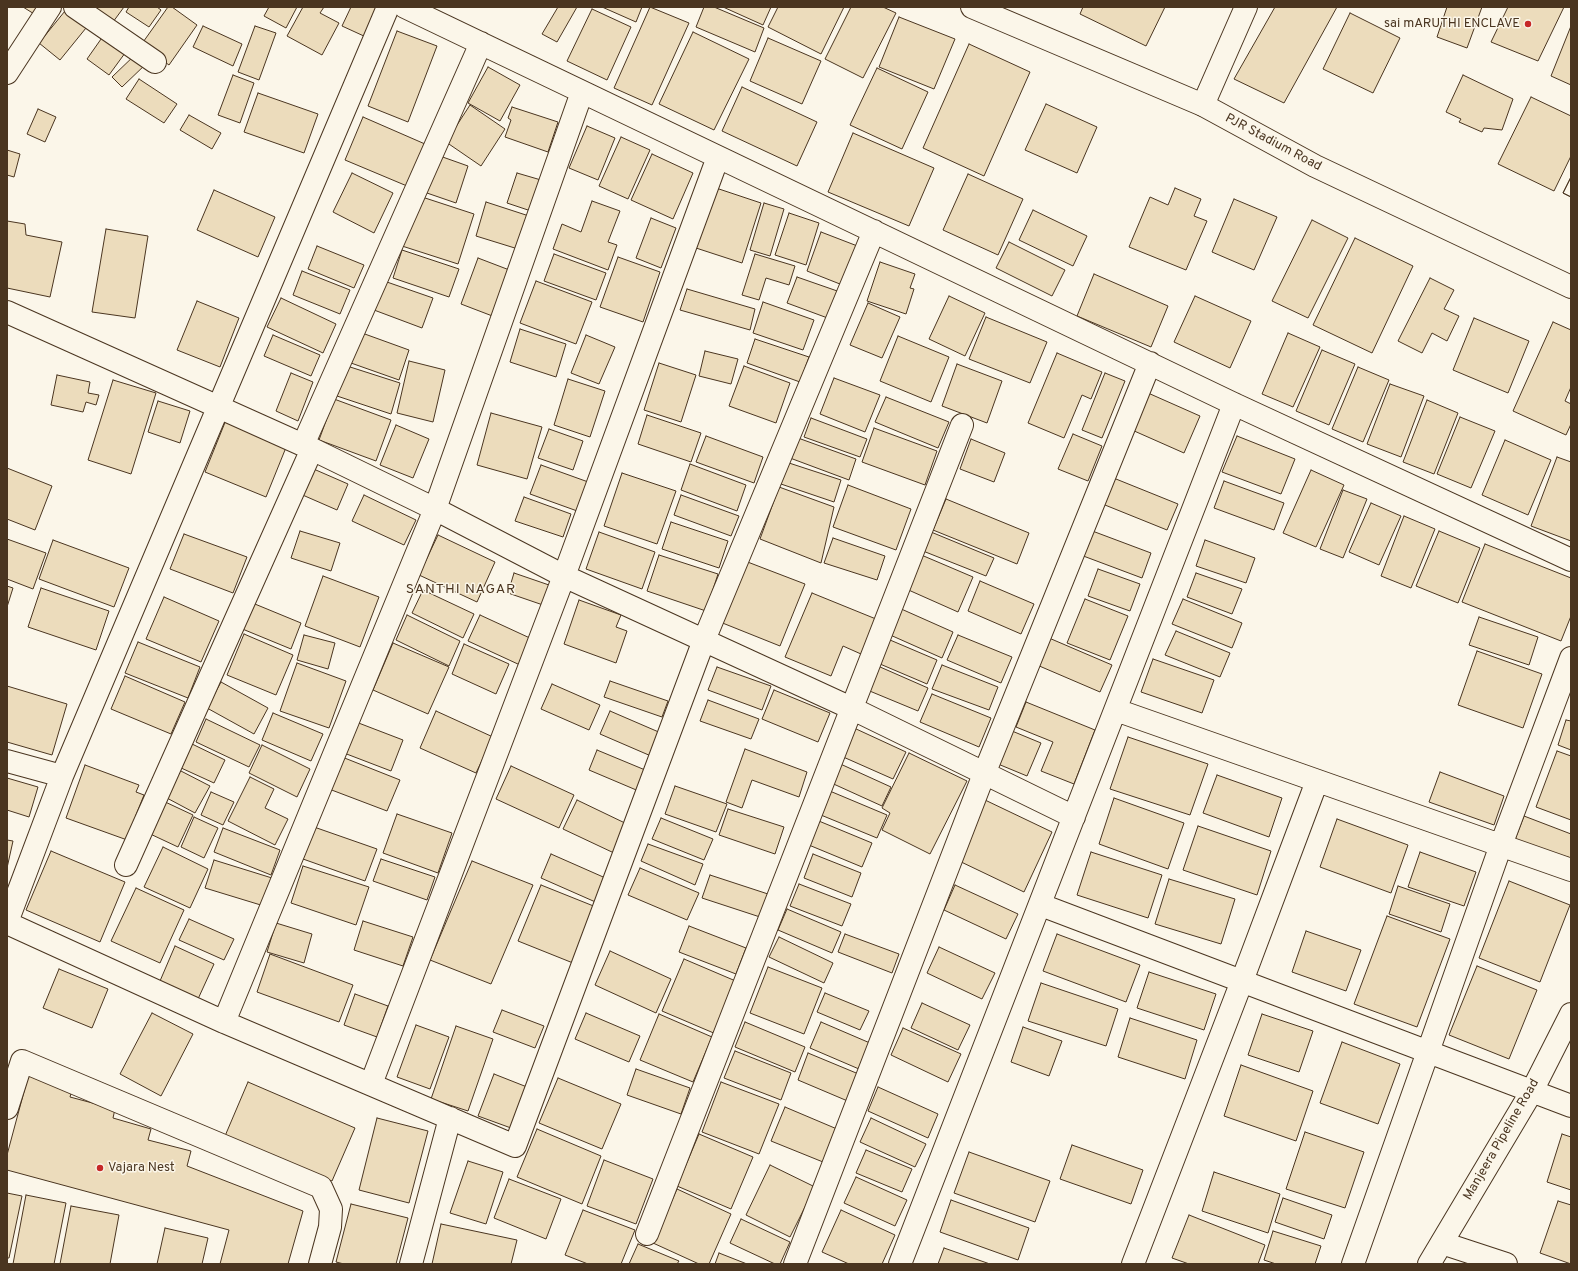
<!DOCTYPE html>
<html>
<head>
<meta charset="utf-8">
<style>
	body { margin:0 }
	#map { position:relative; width:1578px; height:1271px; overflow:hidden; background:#fbf6e9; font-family:Overpass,sans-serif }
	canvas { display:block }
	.frame { position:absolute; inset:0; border:8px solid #4a3520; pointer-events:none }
</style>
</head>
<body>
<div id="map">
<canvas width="1578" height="1271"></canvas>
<div class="frame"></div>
</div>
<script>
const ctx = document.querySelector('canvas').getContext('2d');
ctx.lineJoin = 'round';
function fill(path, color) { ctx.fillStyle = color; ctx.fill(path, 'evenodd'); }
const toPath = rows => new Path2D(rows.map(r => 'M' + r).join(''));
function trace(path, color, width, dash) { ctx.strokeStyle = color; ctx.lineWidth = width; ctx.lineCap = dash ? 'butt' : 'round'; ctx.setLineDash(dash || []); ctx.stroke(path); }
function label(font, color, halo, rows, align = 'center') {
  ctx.font = font + ' Overpass,sans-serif'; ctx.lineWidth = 3; ctx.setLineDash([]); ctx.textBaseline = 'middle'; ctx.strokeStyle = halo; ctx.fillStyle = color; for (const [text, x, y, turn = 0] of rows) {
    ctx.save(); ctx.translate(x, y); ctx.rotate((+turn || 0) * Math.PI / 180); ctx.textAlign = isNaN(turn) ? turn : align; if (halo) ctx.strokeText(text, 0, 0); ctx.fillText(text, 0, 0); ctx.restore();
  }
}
const building = toPath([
	[23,7,45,7,39,17,23,7],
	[93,7,124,7,113,22,93,7],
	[129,7,157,7,161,10,149,27,126,12,129,7],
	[168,7,172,7,197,25,169,65,141,45,168,7],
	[269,7,297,7,286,28,264,16,269,7],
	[303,7,324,7,320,13,339,23,322,55,287,36,303,7],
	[351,7,379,7,366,37,342,26,351,7],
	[558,7,577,7,557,42,542,34,558,7],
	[602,7,642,7,636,22,602,7],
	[650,7,689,23,652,105,614,88,650,7],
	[704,7,714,7,764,28,755,52,696,27,704,7],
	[723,7,771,7,763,25,723,7],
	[778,7,844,7,821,54,768,27,778,7],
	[851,7,883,7,896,13,863,78,825,59,851,7],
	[1083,7,1165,7,1146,46,1080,14,1083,7],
	[1275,7,1337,7,1284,103,1234,79,1275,7],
	[1447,7,1482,7,1467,48,1437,37,1447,7],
	[1508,7,1564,7,1538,61,1491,42,1508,7],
	[592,9,631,27,607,80,567,61,592,9],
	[65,11,86,28,60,60,39,43,65,11],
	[1350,13,1400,38,1373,93,1323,69,1350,13],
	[899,17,955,39,934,89,879,67,899,17],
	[203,26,242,44,233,66,193,47,203,26],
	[255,26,276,33,259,80,238,72,255,26],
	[1571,26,1571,85,1551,76,1571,26],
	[397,31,437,46,408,122,368,106,397,31],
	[106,32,128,49,109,75,87,59,106,32],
	[693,32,749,59,714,130,659,104,693,32],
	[768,38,821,61,802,104,750,81,768,38],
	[969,44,1030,72,984,176,923,148,969,44],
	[137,53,147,63,122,87,112,77,137,53],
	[488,67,520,85,500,121,468,103,488,67],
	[877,68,928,92,902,149,850,125,877,68],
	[233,75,254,83,240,123,218,115,233,75],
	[1463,75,1513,99,1502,130,1484,128,1482,132,1459,122,1461,119,1446,112,1463,75],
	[139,79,177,104,164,123,126,99,139,79],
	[742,87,817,122,797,166,722,131,742,87],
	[258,93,318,114,304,153,244,132,258,93],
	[1531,97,1571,116,1571,156,1554,191,1498,164,1531,97],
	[1046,104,1097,127,1077,173,1025,150,1046,104],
	[470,105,505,129,481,166,446,142,470,105],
	[512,107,558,122,548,152,505,137,511,120,508,118,512,107],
	[38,109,56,117,45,142,27,134,38,109],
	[189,115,221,133,212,149,180,130,189,115],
	[363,117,425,144,407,186,345,160,363,117],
	[587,126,615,138,598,180,569,168,587,126],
	[853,133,934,168,909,226,828,192,853,133],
	[621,137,650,150,628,199,599,186,621,137],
	[7,150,20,154,14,177,7,175,7,150],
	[652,154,693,173,673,219,631,200,652,154],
	[437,155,468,166,456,203,424,192,437,155],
	[352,173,393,193,374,233,333,212,352,173],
	[517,173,541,180,531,211,507,203,517,173],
	[968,174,1023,199,998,255,943,230,968,174],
	[1571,177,1571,197,1563,193,1571,177],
	[1571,177,1571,197,1563,193,1571,177],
	[716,188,761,203,742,263,696,248,716,188],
	[1175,188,1201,199,1194,216,1207,221,1186,270,1129,247,1150,197,1168,205,1175,188],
	[214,190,275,217,258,257,197,230,214,190],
	[419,196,474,214,458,264,402,246,419,196],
	[1234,199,1277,217,1254,270,1212,252,1234,199],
	[592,201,620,211,608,242,617,245,608,270,553,249,562,224,581,232,592,201],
	[486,202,529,216,518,249,476,236,486,202],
	[764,203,784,209,770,256,750,250,764,203],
	[1033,210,1087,236,1073,266,1019,240,1033,210],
	[789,213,819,223,806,265,775,255,789,213],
	[651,218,676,228,661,268,636,258,651,218],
	[1312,220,1348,238,1308,318,1272,301,1312,220],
	[7,221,25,224,26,235,62,242,50,297,7,288,7,221],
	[106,229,148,236,135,318,92,312,106,229],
	[821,232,860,247,845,286,807,271,821,232],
	[1355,238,1413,266,1372,353,1313,325,1355,238],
	[1009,242,1065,270,1052,296,996,268,1009,242],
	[317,246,364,265,354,288,308,269,317,246],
	[402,250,459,269,449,297,393,278,402,250],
	[554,254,606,273,596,300,544,281,554,254],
	[755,254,795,266,789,285,766,278,759,300,742,295,755,254],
	[618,257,660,272,643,322,600,307,618,257],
	[478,258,512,271,495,317,461,304,478,258],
	[880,262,915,274,910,288,914,289,906,314,867,301,880,262],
	[302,271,350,290,340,314,293,295,302,271],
	[1094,274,1168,306,1151,347,1077,316,1094,274],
	[797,277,843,293,833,320,787,303,797,277],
	[1430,278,1454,290,1444,309,1459,316,1447,341,1432,333,1422,353,1398,341,1430,278],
	[384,281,433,298,422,328,374,310,384,281],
	[536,281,592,302,576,344,520,323,536,281],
	[687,289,755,309,750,330,680,310,687,289],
	[949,296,985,313,965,356,929,339,949,296],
	[1195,296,1251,321,1230,368,1174,342,1195,296],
	[281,298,336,324,323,353,267,327,281,298],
	[197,301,239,318,220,367,177,350,197,301],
	[763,302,814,320,803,350,753,333,763,302],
	[868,303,900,317,882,358,850,345,868,303],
	[986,317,1047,342,1030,383,969,359,986,317],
	[1474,318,1529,341,1508,393,1453,370,1474,318],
	[1553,322,1571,330,1571,387,1565,401,1571,404,1571,424,1566,435,1513,411,1553,322],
	[520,329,566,344,556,377,510,362,520,329],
	[362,333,409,350,399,380,351,363,362,333],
	[1288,333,1320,347,1293,407,1262,394,1288,333],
	[273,335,320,355,311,376,264,356,273,335],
	[586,335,615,347,599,384,571,373,586,335],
	[898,336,949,357,931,402,880,381,898,336],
	[755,339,809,357,800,382,747,363,755,339],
	[1322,350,1355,364,1329,425,1296,411,1322,350],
	[705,351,738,359,731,384,699,376,705,351],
	[1057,353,1102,372,1091,399,1082,395,1064,438,1028,423,1057,353],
	[409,361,445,370,433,422,397,413,409,361],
	[659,363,696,375,681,422,644,410,659,363],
	[957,364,1002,381,987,423,942,406,957,364],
	[347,366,400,383,391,414,337,396,347,366],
	[744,366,790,383,776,423,729,406,744,366],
	[1358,367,1389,380,1363,442,1332,429,1358,367],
	[291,373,313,382,298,421,276,411,291,373],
	[1105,373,1125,381,1102,438,1082,430,1105,373],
	[57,375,90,382,88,393,99,395,96,405,86,402,83,412,51,405,57,375],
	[834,378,880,395,865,432,820,414,834,378],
	[568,379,605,391,590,437,554,425,568,379],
	[113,380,156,393,131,474,88,460,113,380],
	[1390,384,1424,396,1401,457,1367,444,1390,384],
	[1148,393,1200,416,1184,453,1132,430,1148,393],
	[886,397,949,422,938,448,875,422,886,397],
	[334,399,391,420,376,461,319,440,334,399],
	[1427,400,1458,413,1434,474,1403,462,1427,400],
	[158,401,190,411,180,443,148,432,158,401],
	[491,413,542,427,527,479,477,465,491,413],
	[647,415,701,433,691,462,638,444,647,415],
	[1460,417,1495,431,1471,488,1437,474,1460,417],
	[811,418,867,439,860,457,804,437,811,418],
	[226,420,287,445,266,497,205,472,226,420],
	[396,425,429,439,413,478,380,465,396,425],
	[874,428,937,451,925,485,862,462,874,428],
	[549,429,583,441,573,470,538,458,549,429],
	[1073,434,1102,446,1088,481,1058,469,1073,434],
	[706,436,763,457,754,483,696,462,706,436],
	[1237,436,1295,459,1281,494,1222,472,1237,436],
	[798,438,856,459,849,480,790,458,798,438],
	[971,439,1005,453,994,482,960,469,971,439],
	[1505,440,1551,460,1528,515,1482,495,1505,440],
	[1557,457,1571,462,1571,541,1531,526,1557,457],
	[786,462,841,480,834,502,778,483,786,462],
	[690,464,746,485,737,511,681,490,690,464],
	[541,465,591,483,580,512,530,494,541,465],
	[309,467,348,484,337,510,298,493,309,467],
	[7,468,52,486,35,530,7,519,7,468],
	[1311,470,1344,485,1316,547,1283,533,1311,470],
	[622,473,676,491,657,544,604,526,622,473],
	[1111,477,1178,504,1167,530,1100,503,1111,477],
	[1224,481,1284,503,1274,530,1214,508,1224,481],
	[848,485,911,509,896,550,833,527,848,485],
	[779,487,834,507,821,563,760,539,779,487],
	[1343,490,1367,499,1343,558,1320,549,1343,490],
	[364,495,416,520,404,545,352,521,364,495],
	[681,495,739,516,731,536,674,515,681,495],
	[524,497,571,514,563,537,515,521,524,497],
	[946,499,1029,533,1017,564,933,530,946,499],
	[1371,503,1401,516,1379,565,1349,552,1371,503],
	[1404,516,1435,529,1411,588,1381,576,1404,516],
	[671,522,728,541,719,568,662,549,671,522],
	[1087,529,1151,553,1142,578,1078,554,1087,529],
	[300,531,340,543,331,571,291,558,300,531],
	[1439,531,1480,548,1458,603,1416,586,1439,531],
	[599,532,655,552,642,589,586,569,599,532],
	[931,532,994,558,986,576,923,551,931,532],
	[184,534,247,557,233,593,170,569,184,534],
	[438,535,495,562,477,602,419,575,438,535],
	[833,538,885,556,877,580,824,563,833,538],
	[7,539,46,553,33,589,7,579,7,539],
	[53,540,129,568,114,607,39,579,53,540],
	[1205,540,1255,558,1246,583,1196,566,1205,540],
	[1485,544,1571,578,1571,616,1561,641,1462,602,1485,544],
	[919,554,973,577,958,612,904,588,919,554],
	[659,555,718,574,706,611,647,591,659,555],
	[745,561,805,584,780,646,720,622,745,561],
	[1098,569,1140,584,1130,611,1088,596,1098,569],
	[514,573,549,585,543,605,508,593,514,573],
	[1196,573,1242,589,1232,614,1187,597,1196,573],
	[323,576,379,597,360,647,305,626,323,576],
	[980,581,1034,604,1021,634,968,611,980,581],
	[7,586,13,588,7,607,7,586],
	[41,588,109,611,96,650,28,627,41,588],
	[423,590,474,614,463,638,412,613,423,590],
	[812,593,876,619,861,654,843,646,831,676,785,657,812,593],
	[164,597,219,621,201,662,146,639,164,597],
	[1085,599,1128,616,1110,660,1067,643,1085,599],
	[1183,599,1242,623,1232,648,1172,624,1183,599],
	[579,600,621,615,616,627,627,631,616,663,564,644,579,600],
	[250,602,301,623,291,649,240,628,250,602],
	[899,608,953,632,942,658,888,634,899,608],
	[407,615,460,641,449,666,396,640,407,615],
	[480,615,532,639,520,665,468,641,480,615],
	[1479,617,1538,637,1529,665,1469,645,1479,617],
	[1176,631,1230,653,1220,677,1165,655,1176,631],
	[244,634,293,655,276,695,227,675,244,634],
	[304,635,335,643,328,669,297,660,304,635],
	[958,635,1012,657,1001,683,947,660,958,635],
	[883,637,937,660,927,684,873,661,883,637],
	[1049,638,1112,665,1100,692,1037,665,1049,638],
	[138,642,200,667,188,698,125,673,138,642],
	[393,643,449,667,428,714,373,690,393,643],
	[464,644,509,664,496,694,452,674,464,644],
	[1477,651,1542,674,1523,728,1458,705,1477,651],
	[1153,659,1214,680,1202,713,1141,692,1153,659],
	[297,663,346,681,329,728,280,711,297,663],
	[871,663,928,688,918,711,860,687,871,663],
	[942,665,998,687,989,710,932,689,942,665],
	[717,667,771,686,762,710,708,690,717,667],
	[125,676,185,702,171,734,111,709,125,676],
	[610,681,668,701,662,717,604,697,610,681],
	[221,682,268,708,254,734,207,708,221,682],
	[552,684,600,705,589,730,541,709,552,684],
	[7,686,67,704,52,755,7,742,7,686],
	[774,690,830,713,818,742,762,719,774,690],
	[932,694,991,718,979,747,920,722,932,694],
	[708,700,759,719,751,739,700,721,708,700],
	[1026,702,1095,730,1074,784,1041,771,1053,742,1016,727,1026,702],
	[436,711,493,737,476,773,420,748,436,711],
	[610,711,661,733,651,756,600,734,610,711],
	[273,713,323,734,311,761,262,740,273,713],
	[206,719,260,745,249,767,196,742,206,719],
	[1566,720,1571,721,1571,750,1558,745,1566,720],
	[356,722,403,740,391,771,344,753,356,722],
	[854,728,906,752,893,779,841,756,854,728],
	[1012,731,1041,743,1027,776,998,764,1012,731],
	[1128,737,1208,764,1190,815,1110,789,1128,737],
	[190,743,225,760,214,783,179,767,190,743],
	[262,745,310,769,297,797,249,773,262,745],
	[745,749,807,772,799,797,752,780,742,808,726,802,745,749],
	[597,750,650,772,641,792,589,770,597,750],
	[1557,751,1571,756,1571,820,1536,807,1557,751],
	[909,753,967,781,930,854,882,830,890,813,882,808,909,753],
	[342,757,400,780,387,811,329,789,342,757],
	[836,762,891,787,882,806,827,781,836,762],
	[85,765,139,785,136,792,144,795,136,815,139,816,130,841,66,818,85,765],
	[511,766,574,795,559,828,496,799,511,766],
	[179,770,210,786,195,813,165,797,179,770],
	[1440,772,1504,796,1494,825,1429,802,1440,772],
	[1217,775,1282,798,1269,837,1203,813,1217,775],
	[250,777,274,789,265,808,288,819,275,845,228,821,250,777],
	[7,778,38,787,29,817,7,810,7,778],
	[675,786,727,804,716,832,665,814,675,786],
	[825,789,887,815,877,838,816,813,825,789],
	[211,792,234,802,223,825,201,815,211,792],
	[1114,798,1184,823,1168,869,1099,844,1114,798],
	[161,800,193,815,178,847,146,832,161,800],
	[577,800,627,824,614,853,563,829,577,800],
	[985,800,1052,832,1024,892,957,860,985,800],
	[728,809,784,827,775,854,719,835,728,809],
	[397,814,452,833,438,873,383,853,397,814],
	[1524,816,1571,834,1571,858,1514,842,1524,816],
	[194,817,218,828,204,858,181,847,194,817],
	[661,818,713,839,704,860,652,839,661,818],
	[814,819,872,843,862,867,804,843,814,819],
	[1337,819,1408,845,1391,893,1320,867,1337,819],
	[1198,826,1271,851,1257,895,1183,870,1198,826],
	[314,827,377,849,365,881,303,859,314,827],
	[223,828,280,850,271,875,214,852,223,828],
	[7,840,13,841,7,868,7,840],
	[648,844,703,864,695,885,641,861,648,844],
	[163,847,208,869,190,908,144,887,163,847],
	[51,851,125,882,100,942,26,910,51,851],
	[1091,852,1162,875,1148,918,1077,895,1091,852],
	[1420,852,1476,872,1464,906,1408,887,1420,852],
	[551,854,610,880,600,904,541,878,551,854],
	[813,854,861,873,852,897,804,878,813,854],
	[381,859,435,877,427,900,373,881,381,859],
	[214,860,272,878,264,906,205,888,214,860],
	[472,861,533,885,491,984,430,960,472,861],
	[303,866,369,887,356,925,291,903,303,866],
	[640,868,699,893,687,920,628,895,640,868],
	[710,875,768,894,760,917,702,898,710,875],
	[1169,879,1235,899,1221,944,1155,924,1169,879],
	[1509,881,1570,905,1540,982,1479,958,1509,881],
	[799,884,851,904,842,926,790,906,799,884],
	[541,885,596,907,573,963,518,941,541,885],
	[955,885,1018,914,1006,939,944,910,955,885],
	[1398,886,1450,904,1441,932,1389,914,1398,886],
	[136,888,184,910,160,963,111,941,136,888],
	[787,909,841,932,832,953,778,930,787,909],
	[1387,916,1450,939,1417,1027,1354,1004,1387,916],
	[189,919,234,939,224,960,179,940,189,919],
	[363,921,413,937,403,966,354,950,363,921],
	[276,923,312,934,304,963,267,952,276,923],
	[689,926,746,948,736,974,679,952,689,926],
	[1306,931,1361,950,1346,991,1292,972,1306,931],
	[845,934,899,954,892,973,838,952,845,934],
	[1057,934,1140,965,1126,1002,1043,971,1057,934],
	[779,937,833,963,824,983,769,957,779,937],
	[175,946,214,964,198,999,160,981,175,946],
	[939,947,995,973,982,999,927,973,939,947],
	[610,951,671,979,656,1013,595,985,610,951],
	[270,954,353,985,339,1022,257,992,270,954],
	[684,959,738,982,716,1034,662,1011,684,959],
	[1477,966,1537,990,1509,1059,1449,1035,1477,966],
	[768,967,822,988,804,1034,750,1013,768,967],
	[59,969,108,989,92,1028,43,1008,59,969],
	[1149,972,1216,994,1204,1030,1137,1008,1149,972],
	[1041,983,1118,1009,1106,1046,1028,1021,1041,983],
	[825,993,869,1011,860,1030,817,1012,825,993],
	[355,994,388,1006,377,1037,344,1025,355,994],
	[922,1003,970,1025,958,1050,911,1028,922,1003],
	[502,1010,544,1026,535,1048,493,1032,502,1010],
	[152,1013,193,1034,161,1096,120,1074,152,1013],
	[586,1013,640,1036,629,1062,575,1039,586,1013],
	[659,1014,712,1037,693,1082,640,1060,659,1014],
	[1262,1014,1313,1031,1299,1072,1248,1055,1262,1014],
	[1130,1018,1197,1040,1185,1079,1118,1057,1130,1018],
	[745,1022,805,1047,795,1072,735,1047,745,1022],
	[821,1022,870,1043,859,1069,810,1048,821,1022],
	[416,1025,449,1037,430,1089,397,1077,416,1025],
	[456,1026,493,1039,468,1111,431,1099,456,1026],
	[1023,1027,1062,1041,1049,1076,1011,1062,1023,1027],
	[903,1028,961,1054,948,1082,891,1055,903,1028],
	[1342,1042,1400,1064,1378,1124,1320,1103,1342,1042],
	[735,1051,791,1073,781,1100,724,1078,735,1051],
	[808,1053,861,1075,850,1102,798,1080,808,1053],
	[1241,1065,1313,1091,1296,1141,1224,1116,1241,1065],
	[636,1069,690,1088,681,1114,627,1095,636,1069],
	[29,1073,72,1090,70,1097,115,1109,113,1118,151,1129,148,1140,191,1151,187,1166,303,1211,288,1264,220,1264,229,1230,7,1170,7,1155,29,1073],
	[494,1074,527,1087,511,1128,478,1116,494,1074],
	[558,1078,621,1104,602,1149,539,1123,558,1078],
	[248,1082,355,1128,332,1181,225,1136,248,1082],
	[721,1082,779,1104,759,1154,702,1132,721,1082],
	[878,1087,938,1114,928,1138,868,1111,878,1087],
	[785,1107,837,1129,823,1162,771,1141,785,1107],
	[377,1118,428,1131,409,1203,359,1190,377,1118],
	[871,1118,926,1144,915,1167,860,1142,871,1118],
	[537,1129,601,1156,582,1204,517,1177,537,1129],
	[1305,1132,1364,1152,1345,1208,1286,1189,1305,1132],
	[699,1134,753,1157,731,1209,677,1186,699,1134],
	[1562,1134,1571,1137,1571,1190,1547,1182,1562,1134],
	[1072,1145,1143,1170,1131,1204,1060,1179,1072,1145],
	[866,1150,912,1169,902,1192,856,1173,866,1150],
	[969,1152,1050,1181,1035,1222,954,1193,969,1152],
	[604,1160,653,1179,636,1224,587,1206,604,1160],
	[468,1161,503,1172,486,1224,450,1213,468,1161],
	[770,1165,815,1187,790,1237,746,1215,770,1165],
	[1214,1172,1280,1194,1268,1233,1202,1211,1214,1172],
	[856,1177,907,1200,895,1226,844,1203,856,1177],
	[509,1179,561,1199,546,1239,494,1218,509,1179],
	[677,1189,731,1214,709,1264,699,1264,653,1243,677,1189],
	[7,1193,22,1196,9,1258,7,1258,7,1193],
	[26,1195,66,1203,54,1264,13,1264,26,1195],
	[1283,1198,1332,1215,1324,1239,1275,1222,1283,1198],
	[951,1200,1029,1228,1018,1260,940,1232,951,1200],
	[1558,1201,1571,1205,1571,1264,1540,1253,1558,1201],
	[351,1204,408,1218,396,1264,344,1264,336,1262,351,1204],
	[71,1206,119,1215,110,1264,60,1264,71,1206],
	[583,1210,635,1230,621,1264,588,1264,565,1255,583,1210],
	[841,1210,895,1235,882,1264,849,1264,822,1252,841,1210],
	[1189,1215,1265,1245,1258,1264,1189,1264,1172,1258,1189,1215],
	[741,1219,790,1242,780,1264,775,1264,730,1243,741,1219],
	[441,1224,517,1240,511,1264,432,1264,441,1224],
	[165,1228,208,1238,202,1264,157,1264,165,1228],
	[1273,1231,1321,1246,1315,1264,1276,1264,1264,1260,1273,1231],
	[638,1244,679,1261,677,1264,629,1264,638,1244],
	[944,1248,990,1264,938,1264,944,1248],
	[719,1253,747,1264,715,1264,719,1253]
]);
fill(building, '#ecdcbc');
trace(building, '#4a3520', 1);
const street = toPath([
	[75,7,155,62],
	[405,7,1234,404,1571,560],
	[7,73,50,7],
	[1203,105,1246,7],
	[7,312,312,449,435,509,564,576,851,708,1074,817],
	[303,445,481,43],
	[1116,710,1571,870],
	[7,761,62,776],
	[126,865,312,449],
	[1041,905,1571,1106],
	[7,922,62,776,388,7],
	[7,923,224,1022,515,1146,704,640,874,231],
	[224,1022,435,509,582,92],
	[371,1084,564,576,718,157],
	[7,1108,22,1061,321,1187,331,1209,330,1227,320,1264],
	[647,1234,962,425],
	[1442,1243,1506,1264],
	[411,1264,450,1118],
	[795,1264,984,774,1150,363],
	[900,1264,1234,404],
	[1133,1264,1242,981,1317,781],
	[1353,1264,1501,845,1571,658]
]);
const secondary = toPath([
	[972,7,1203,105,1315,166,1571,287],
	[1429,1264,1532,1091,1571,1014]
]);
trace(street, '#4a3520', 24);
trace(secondary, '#4a3520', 24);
trace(street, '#fbf6e9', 22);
trace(secondary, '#fbf6e9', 22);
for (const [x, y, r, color] of [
	[1528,24,4,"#c62828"],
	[100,1168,4,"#c62828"]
]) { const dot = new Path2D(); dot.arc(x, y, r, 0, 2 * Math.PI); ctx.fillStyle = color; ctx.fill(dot); trace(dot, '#fbf6e9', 1.5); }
label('13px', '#4a3520', '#fbf6e9', [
	["sai mARUTHI ENCLAVE",1520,24],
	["Vajara Nest",108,1168,"left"]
], 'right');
label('13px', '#4a3520', '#fbf6e9', [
	["PJR Stadium Road",1273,143,28],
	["Manjeera Pipeline Road",1502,1140,-60]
]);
ctx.letterSpacing = '1px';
label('14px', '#4a3520', '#fbf6e9', [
	["SANTHI NAGAR",461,590]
]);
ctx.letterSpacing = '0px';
</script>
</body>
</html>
